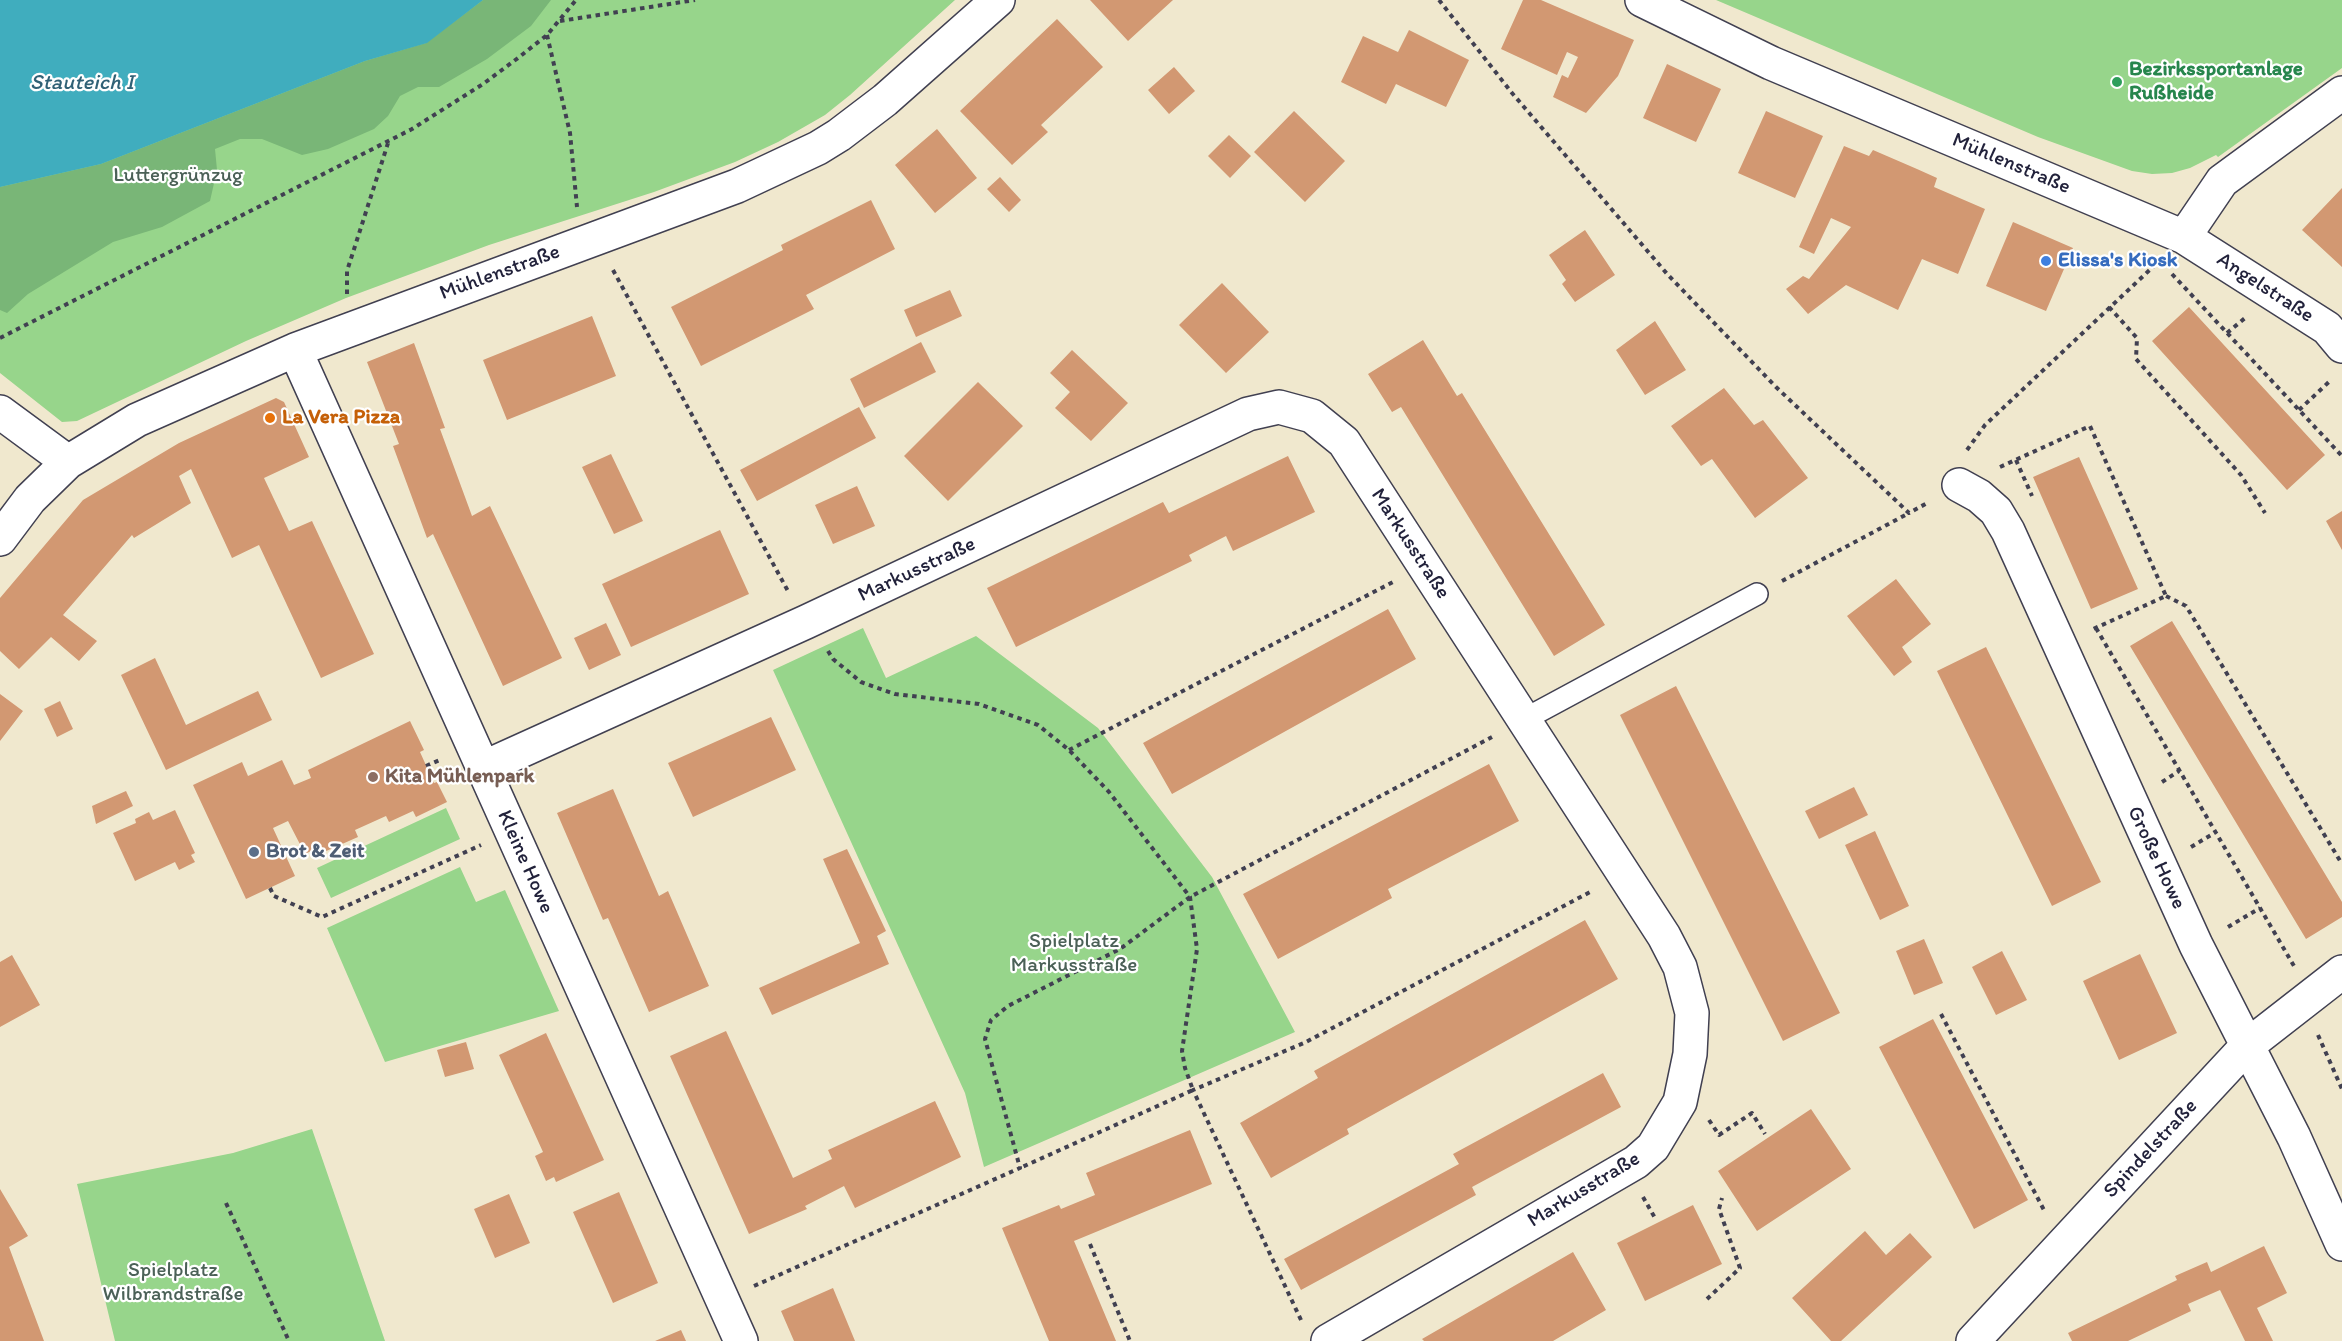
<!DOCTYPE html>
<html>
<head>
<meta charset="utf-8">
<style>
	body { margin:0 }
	canvas { display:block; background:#f0e8ce }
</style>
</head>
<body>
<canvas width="2342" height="1341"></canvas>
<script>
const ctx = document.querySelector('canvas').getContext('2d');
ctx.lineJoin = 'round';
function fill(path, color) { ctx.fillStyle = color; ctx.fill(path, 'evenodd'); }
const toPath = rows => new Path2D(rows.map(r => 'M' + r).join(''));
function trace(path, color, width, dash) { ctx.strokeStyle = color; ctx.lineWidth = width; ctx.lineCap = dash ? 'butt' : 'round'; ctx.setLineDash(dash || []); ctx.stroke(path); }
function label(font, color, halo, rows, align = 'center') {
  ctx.font = font + ' Itim,sans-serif'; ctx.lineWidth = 4.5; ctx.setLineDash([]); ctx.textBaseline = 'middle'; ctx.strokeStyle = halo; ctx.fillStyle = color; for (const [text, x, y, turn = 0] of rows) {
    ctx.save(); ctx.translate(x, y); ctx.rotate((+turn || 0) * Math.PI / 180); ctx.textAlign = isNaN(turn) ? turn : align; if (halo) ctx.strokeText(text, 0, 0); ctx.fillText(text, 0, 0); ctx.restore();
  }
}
fill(toPath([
	[0,0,955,0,850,95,825,115,778,142,735,162,654,192,489,245,346,298,246,341,77,421,62,422,0,373],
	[1716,0,2342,0,2342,68,2218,157,2216,155,2190,168,2172,173,2152,174,2132,171,2038,137],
	[863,628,886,678,976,636,1098,728,1212,877,1295,1032,984,1167,965,1093,773,670],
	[446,808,460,839,331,898,317,868],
	[460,867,476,902,505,890,559,1011,385,1062,327,928],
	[312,1129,385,1341,115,1341,77,1184,233,1153]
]), '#97d58b');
fill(toPath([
	[483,0,551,0,531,26,487,59,439,87,418,87,400,96,388,116,374,129,328,149,302,155,262,139,240,139,215,149,217,170,210,201,162,227,113,242,28,294,7,313,0,310,0,187,101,164,365,61,426,43]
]), '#79b677');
fill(toPath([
	[0,0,483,0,427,43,365,61,101,164,0,187]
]), '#40adbe');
fill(toPath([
	[1090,0,1173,0,1128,41],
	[1523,0,1541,0,1634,40,1618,76,1586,113,1553,97,1562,75,1568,78,1578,57,1567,52,1557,75,1501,49],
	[1057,19,1103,67,1041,125,1048,132,1012,165,960,111],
	[1409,30,1469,60,1446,107,1396,84,1386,104,1341,82,1363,36,1398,52],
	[1667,64,1721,89,1696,142,1643,118],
	[1174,67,1195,91,1169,114,1148,90],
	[1294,111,1345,161,1305,202,1254,152],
	[1766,111,1823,136,1795,198,1738,173],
	[937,129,977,178,935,213,895,165],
	[1229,135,1251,156,1230,178,1208,156],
	[1844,146,1869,156,1873,150,1917,169,1937,178,1934,187,1985,209,1958,274,1922,259,1898,310,1846,285,1808,314,1786,289,1803,276,1809,279,1851,227,1831,218,1814,254,1799,247],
	[1000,177,1021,200,1009,212,987,189],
	[2342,188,2342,267,2302,230],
	[871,200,895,249,806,295,814,309,701,366,671,307,783,250,781,245],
	[2013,222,2073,248,2046,311,1986,286],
	[1585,230,1615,275,1575,302,1562,284,1566,280,1549,255],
	[1222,283,1269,332,1226,373,1179,325],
	[950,290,962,316,916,337,904,310],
	[2189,307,2325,455,2287,490,2152,341],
	[592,316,616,376,507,420,483,360],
	[1655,321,1686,370,1645,395,1616,350],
	[1423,340,1457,396,1462,393,1605,625,1554,656,1401,407,1392,412,1368,374],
	[921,342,936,372,864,408,850,379],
	[414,343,445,428,440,429,472,516,490,506,562,658,503,686,433,534,427,538,393,446,399,444,367,362],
	[1072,350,1128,403,1091,441,1055,408,1070,392,1050,373],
	[978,382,1023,426,948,501,904,456],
	[1724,388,1754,425,1763,420,1808,478,1755,518,1712,459,1701,466,1671,426],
	[276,398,284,402,309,457,264,478,289,531,312,521,374,654,321,678,259,545,232,558,191,469,179,476,191,503,134,538,132,535,63,615,97,641,79,661,51,637,19,669,0,651,0,598,83,500,179,443],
	[859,407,876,438,757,501,740,470],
	[611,454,643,521,614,534,582,467],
	[1288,456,1315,512,1233,551,1226,536,1189,555,1192,561,1016,647,987,588,1163,502,1169,513],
	[2079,457,2138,589,2091,609,2033,477],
	[857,486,875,526,833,544,815,505],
	[2342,511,2342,550,2326,521],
	[720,530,749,594,631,647,602,584],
	[1896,579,1931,624,1902,647,1912,662,1894,676,1847,616],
	[1388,609,1416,659,1172,794,1143,743],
	[2172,621,2342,902,2342,917,2306,939,2130,646],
	[606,623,621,655,589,670,574,638],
	[1986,647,2101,882,2052,906,1937,671],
	[155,658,186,725,258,691,272,720,166,770,121,675],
	[1676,686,1840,1013,1783,1041,1620,715],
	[0,694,23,711,0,741],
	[60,701,73,729,57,737,44,709],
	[771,717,796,770,693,817,668,763],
	[410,721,424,750,420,752,434,783,437,782,447,802,416,817,413,811,389,822,386,816,355,830,358,837,324,852,321,846,305,854,288,821,273,828,295,876,246,899,193,785,242,762,248,776,282,760,294,785,311,778,308,770],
	[1489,764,1519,821,1388,889,1392,898,1278,959,1243,894],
	[1854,787,1868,815,1819,839,1805,811],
	[613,789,659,896,668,891,709,986,649,1012,608,918,603,920,557,813],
	[126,791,133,806,96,824,92,806],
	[175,810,195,853,191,855,195,862,179,870,175,862,135,881,113,833,136,823,135,819,149,812,153,820],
	[1875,831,1909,906,1880,920,1845,845],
	[847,849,886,931,877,936,889,964,772,1015,759,988,860,943,823,859],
	[1585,920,1618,979,1347,1129,1349,1134,1271,1178,1240,1123,1318,1078,1314,1071],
	[1924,939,1943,983,1914,995,1896,951],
	[2002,951,2027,1000,1996,1015,1972,967],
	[2140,954,2177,1033,2119,1060,2083,981],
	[12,955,40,1005,0,1027,0,962],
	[1933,1019,2028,1200,1974,1229,1879,1047],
	[726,1031,793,1178,832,1159,828,1150,935,1101,961,1157,855,1208,844,1186,805,1206,807,1209,749,1234,670,1056],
	[546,1033,604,1160,556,1182,554,1177,546,1181,535,1156,543,1152,499,1055],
	[466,1042,474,1069,445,1077,437,1050],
	[1603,1073,1621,1107,1472,1187,1476,1195,1301,1290,1284,1259,1459,1164,1453,1154],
	[1811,1109,1851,1169,1757,1231,1718,1171],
	[1190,1130,1212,1184,1074,1241,1116,1341,1049,1341,1002,1228,1059,1205,1061,1209,1095,1195,1086,1173],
	[0,1189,28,1236,9,1247,44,1341,0,1341],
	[619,1192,658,1283,613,1303,573,1212],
	[509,1194,530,1243,495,1258,474,1209],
	[1693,1205,1722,1264,1645,1301,1617,1243],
	[1865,1231,1886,1255,1910,1233,1932,1257,1841,1341,1831,1341,1792,1298],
	[2264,1246,2287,1293,2257,1308,2273,1341,2245,1341,2220,1290,2188,1304,2191,1311,2128,1341,2072,1341,2068,1333,2177,1280,2175,1276,2207,1262,2211,1272],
	[1573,1252,1606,1310,1553,1341,1424,1341,1422,1339],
	[833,1288,855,1341,794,1341,781,1311],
	[681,1330,686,1341,655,1341]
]), '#d29872');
const service = toPath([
	[1525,719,1757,594]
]);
const minor = toPath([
	[1642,0,1771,63,2184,237,2327,328,2342,346],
	[2184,237,2222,181,2342,93],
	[295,350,741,1341],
	[0,412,68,462],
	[1959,485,1979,496,1996,511,2008,531,2196,945,2294,1137,2342,1244],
	[0,539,30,499,68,462,137,420,295,350,737,186,818,148,839,135,885,100,998,0],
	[483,768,806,622,1248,414,1279,407,1312,416,1344,442,1664,936,1680,967,1692,1013,1690,1054,1680,1102,1653,1147,1636,1162,1328,1341],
	[1973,1341,2247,1046,2342,972]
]);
trace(service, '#414051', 24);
trace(minor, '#414051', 36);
trace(toPath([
	[1439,0,1512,93,1668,275,1776,387,1909,513,1929,502],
	[560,21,695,0],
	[547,35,570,133,577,207],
	[613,270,789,593],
	[2172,274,2342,456],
	[347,294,347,271,389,140],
	[2109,307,2137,338,2136,359,2241,475,2265,513],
	[2227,333,2245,318],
	[0,338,412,129,483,84,518,58,547,35,576,0],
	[2299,410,2331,380],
	[1967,450,1985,425,2156,264],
	[2016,460,2032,496],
	[2000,467,2090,426,2166,596,2091,630],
	[1782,581,1909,513],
	[2166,596,2186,606,2342,864],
	[2096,628,2294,966],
	[828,651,833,659,861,682,895,694,979,704,1038,725,1069,750,1109,792,1190,897,1197,949,1182,1051,1185,1068,1193,1090,1020,1168],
	[1069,750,1393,582],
	[426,766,442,759],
	[2162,782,2179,771],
	[2191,847,2216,832],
	[270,888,274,896,322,917,481,845],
	[2228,927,2260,908],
	[1941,1014,2045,1212],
	[2318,1035,2342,1089],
	[1709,1120,1719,1135,1752,1113,1765,1134],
	[1643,1197,1655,1218],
	[226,1203,289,1341],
	[1090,1244,1130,1341],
	[754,1286,1020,1168,985,1039,991,1020,1008,1006,1120,949,1190,897,1492,737],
	[1707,1299,1740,1268,1719,1209,1722,1198],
	[1301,1320,1193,1090,1304,1043,1592,891]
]), '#414051', 4, [4.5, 4.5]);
trace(service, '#fff', 21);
trace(minor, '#fff', 33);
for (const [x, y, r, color] of [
	[2117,82,6,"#2e9e5b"],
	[2046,261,6,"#3f7fe0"],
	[270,418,6,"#e8710a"],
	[373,777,6,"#8d6e63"],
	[254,852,6,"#5c6f8a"]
]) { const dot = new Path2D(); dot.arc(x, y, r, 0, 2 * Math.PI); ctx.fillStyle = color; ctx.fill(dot); trace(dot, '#fff', 2); }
label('bold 21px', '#27864d', '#fff', [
	["Bezirkssportanlage",2129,70],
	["Rußheide",2129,94]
], 'left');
label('21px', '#22223b', '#fff', [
	["Mühlenstraße",2011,164,23],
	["Mühlenstraße",500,273,-20],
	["Angelstraße",2265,288,33],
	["Markusstraße",1410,544,57],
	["Markusstraße",917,570,-25],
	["Große Howe",2156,858,65],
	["Kleine Howe",525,862,66],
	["Spindelstraße",2151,1149,-47],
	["Markusstraße",1584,1190,-31]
]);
label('21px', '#4b6157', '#fff', [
	["Luttergrünzug",178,176],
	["Spielplatz",1074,942],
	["Markusstraße",1074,966],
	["Spielplatz",173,1271],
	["Wilbrandstraße",173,1295]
]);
label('bold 21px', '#366cbe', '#fff', [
	["Elissa's Kiosk",2058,261]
], 'left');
label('bold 21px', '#c56008', '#fff', [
	["La Vera Pizza",282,418]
], 'left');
label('bold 21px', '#785e54', '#fff', [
	["Kita Mühlenpark",385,777]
], 'left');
label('bold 21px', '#4e5e75', '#fff', [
	["Brot & Zeit",266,852]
], 'left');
label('italic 22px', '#306176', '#fff', [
	["Stauteich I",82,83]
]);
</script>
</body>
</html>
